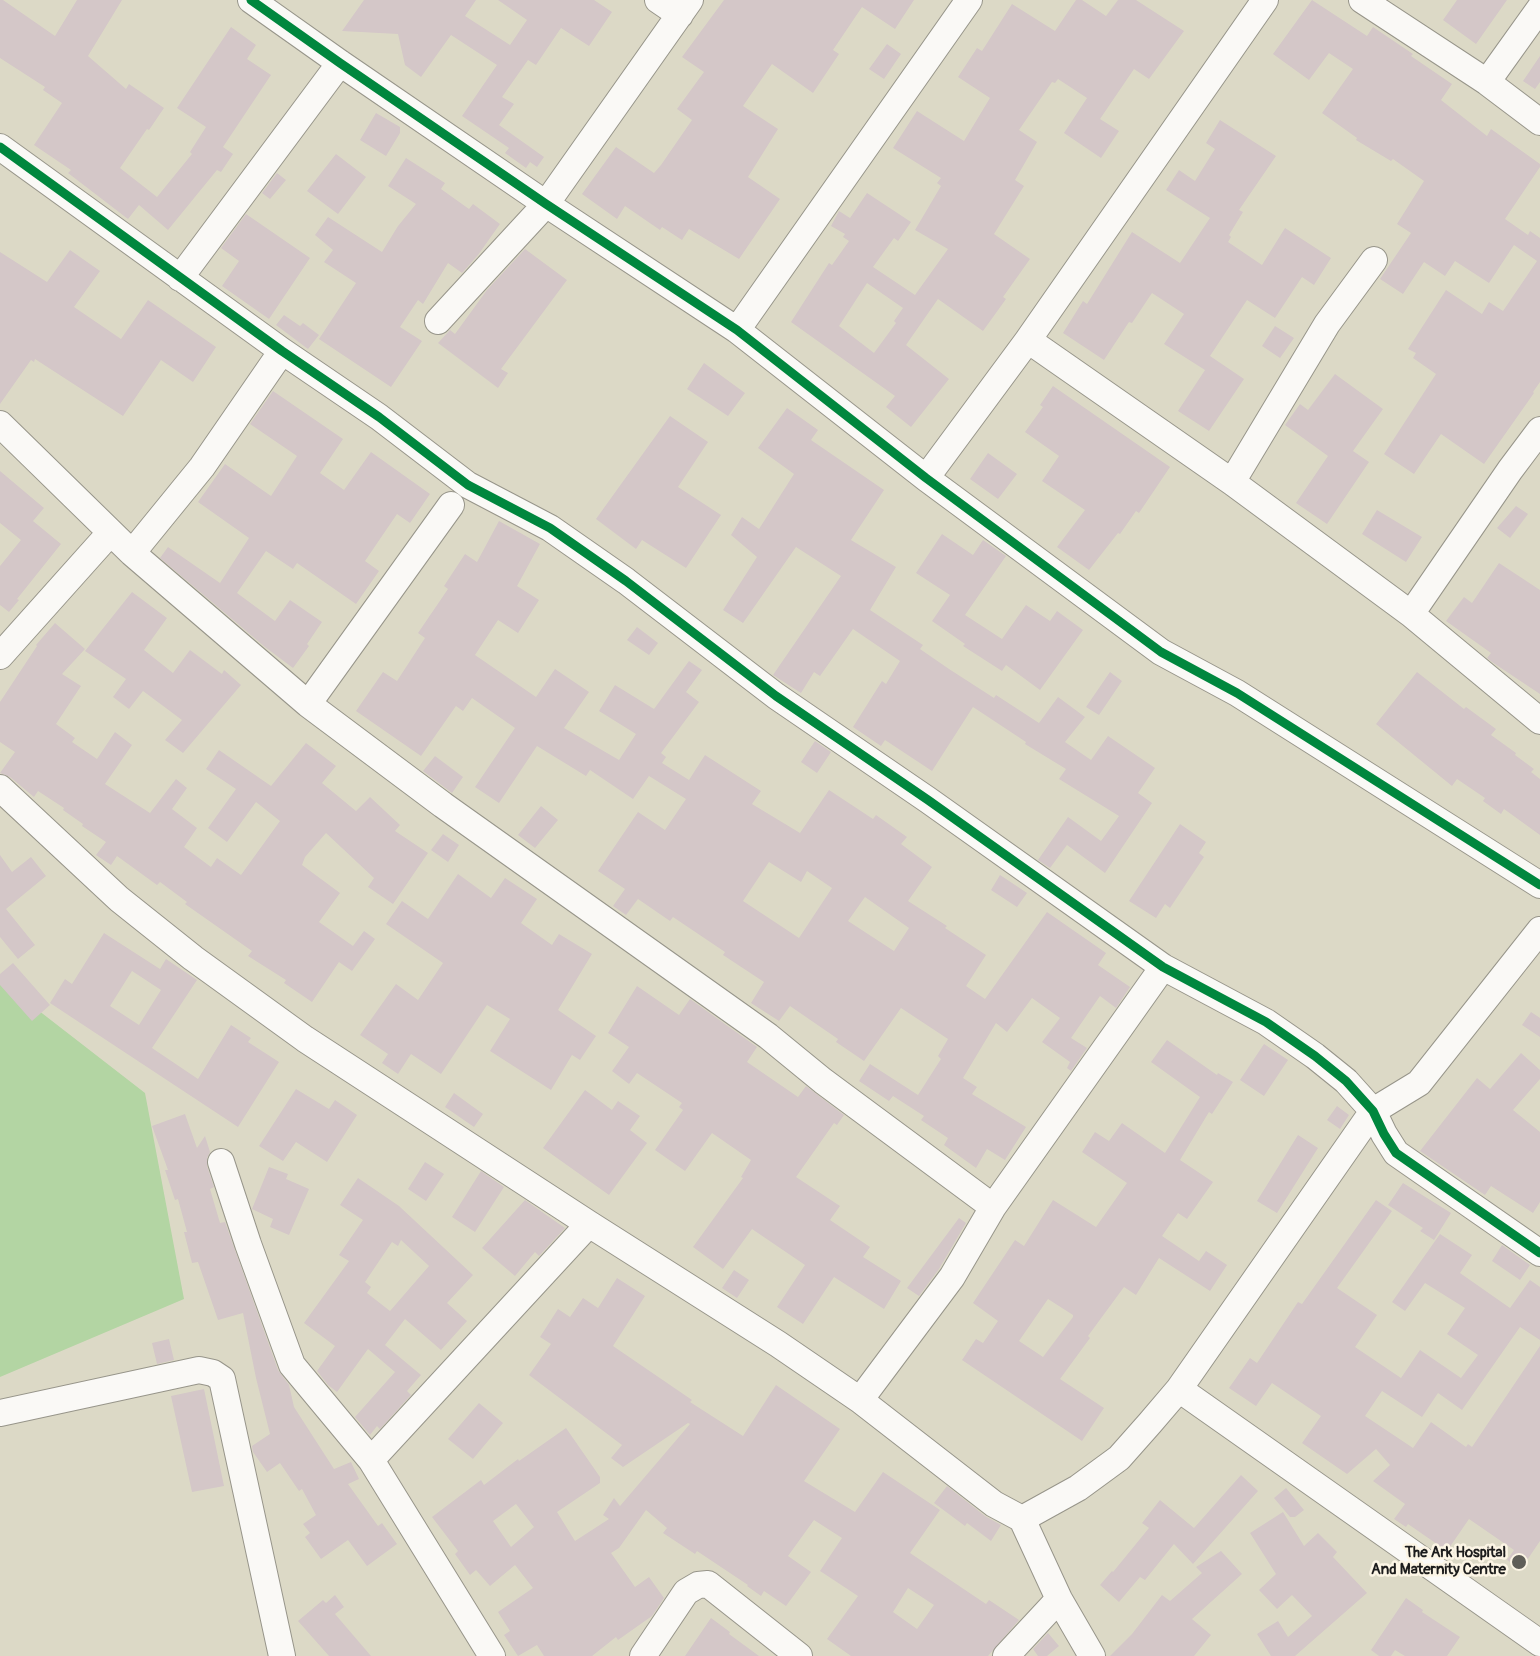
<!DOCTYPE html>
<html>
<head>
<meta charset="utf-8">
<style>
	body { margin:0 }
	canvas { display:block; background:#dcd9c6 }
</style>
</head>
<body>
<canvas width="1540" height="1656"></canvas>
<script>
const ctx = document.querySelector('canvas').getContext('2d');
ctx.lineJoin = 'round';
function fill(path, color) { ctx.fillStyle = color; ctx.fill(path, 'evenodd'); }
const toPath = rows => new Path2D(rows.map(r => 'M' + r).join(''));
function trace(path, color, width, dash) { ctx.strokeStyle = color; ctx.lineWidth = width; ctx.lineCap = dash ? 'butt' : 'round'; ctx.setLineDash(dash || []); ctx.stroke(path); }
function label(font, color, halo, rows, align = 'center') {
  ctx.font = font + ' Pangolin,sans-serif'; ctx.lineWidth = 5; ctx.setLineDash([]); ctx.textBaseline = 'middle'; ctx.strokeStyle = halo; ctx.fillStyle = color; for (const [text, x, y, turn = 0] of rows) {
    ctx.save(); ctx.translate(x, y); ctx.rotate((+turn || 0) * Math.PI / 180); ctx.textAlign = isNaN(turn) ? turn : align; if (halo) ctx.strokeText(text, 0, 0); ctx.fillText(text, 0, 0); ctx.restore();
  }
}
fill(toPath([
	[0,978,25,1000,145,1093,184,1299,0,1377]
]), '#b3d5a3');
fill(toPath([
	[0,0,3,0,55,36,77,0,122,0,88,56,126,89,129,84,164,108,149,130,147,129,120,168,157,197,192,154,190,152,206,127,177,108,231,27,256,45,247,59,271,75,223,147,233,154,221,172,217,170,168,230,139,205,128,219,68,173,71,170,34,145,62,103,43,90,45,87,0,58],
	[364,0,476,0,465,16,510,45,527,20,498,0,594,0,612,12,589,46,561,28,536,65,528,60,502,97,514,104,499,125,544,157,537,167,530,162,526,168,505,153,509,148,462,116,497,65,451,35,421,77,405,65,398,34,342,31],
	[724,0,914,0,895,29,862,7,833,50,839,54,813,93,772,64,743,106,778,129,748,177,780,199,739,259,689,229,682,240,662,227,660,230,625,206,617,219,582,194,616,147,654,173,661,165,692,120,677,109,704,72,682,57],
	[1076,0,1082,0,1106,16,1118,0,1136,0,1184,31,1149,79,1134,69,1100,119,1119,131,1101,158,1064,133,1087,98,1058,79,1055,83,1052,82,1019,130,1037,142,1015,180,1024,186,994,234,1030,259,1003,297,1006,299,983,331,938,299,906,345,949,379,911,427,886,407,895,396,791,322,829,263,832,265,849,241,843,237,845,234,831,226,839,211,850,218,867,193,911,222,898,241,894,238,873,267,915,295,948,249,915,230,941,186,937,183,941,178,893,148,917,111,964,141,990,98,958,77,977,48,982,51,1012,4,1055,31],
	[867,283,903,308,894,321,896,323,874,353,839,326],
	[1312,0,1367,36,1373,27,1413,54,1411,56,1452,84,1441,100,1487,136,1491,129,1540,164,1540,167,1505,219,1528,235,1530,231,1540,238,1540,382,1533,392,1534,393,1484,464,1441,434,1414,474,1384,454,1436,374,1413,358,1416,353,1408,349,1446,290,1482,314,1489,302,1503,311,1537,261,1514,245,1489,283,1455,261,1445,276,1424,262,1403,294,1380,279,1411,233,1397,224,1424,181,1393,159,1391,161,1356,140,1357,138,1322,113,1353,69,1329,53,1309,80,1273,54],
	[1457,0,1507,0,1476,44,1443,20],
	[887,44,901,54,884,79,869,69],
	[1540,56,1540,82,1535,89,1523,81],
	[376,113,400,127,400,133,386,156,360,140],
	[1220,120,1276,156,1239,210,1243,212,1229,235,1231,237,1228,242,1262,265,1285,228,1331,258,1314,285,1302,277,1275,318,1247,300,1210,356,1244,379,1209,431,1178,411,1205,370,1164,344,1184,314,1152,293,1132,323,1129,322,1104,360,1063,333,1083,301,1087,304,1132,232,1180,263,1210,218,1166,190,1179,170,1195,181,1215,149,1206,143],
	[336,154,366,177,338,214,307,191],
	[406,158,445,183,441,189,469,209,473,204,500,224,478,255,462,273,448,263,423,304,418,300,400,327,422,341,391,387,319,339,356,283,324,262,333,250,315,235,328,217,382,252,398,226,416,204,388,186],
	[277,173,286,180,270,199,262,193],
	[246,214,310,258,269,319,222,286,239,261,221,248],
	[525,249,567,280,501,369,508,373,498,388,438,343,450,330,455,334,487,290],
	[70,250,100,271,74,307,121,339,148,300,216,347,193,382,161,360,123,416,35,359,34,362,31,360,0,404,0,252,47,282],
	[284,315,300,326,303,323,319,335,308,349,276,325],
	[1275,326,1294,338,1280,358,1262,346],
	[704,363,745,393,728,416,687,389],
	[1335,374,1383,409,1353,451,1369,462,1327,524,1296,503,1328,456,1285,425,1300,404,1308,410],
	[1053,386,1170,467,1139,513,1136,511,1120,534,1118,533,1089,570,1057,547,1085,510,1042,481,1059,456,1025,432,1043,407,1040,405],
	[273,391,343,439,320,473,344,490,371,452,430,494,410,523,397,514,365,561,379,571,356,604,297,563,293,569,266,551,237,593,275,621,290,600,322,622,307,644,309,646,293,668,265,647,160,558,168,547,220,583,249,538,198,502,225,464,271,496,297,456,250,424],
	[787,408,818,430,811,440,884,490,851,540,896,567,870,610,923,645,920,649,949,669,994,698,996,695,1039,723,1058,697,1085,717,1065,742,1091,760,1108,736,1155,768,1138,793,1152,803,1105,873,1067,845,1050,868,1038,860,1068,817,1101,841,1119,816,1059,779,1066,769,1025,744,1026,742,973,707,932,771,885,740,881,746,853,727,882,681,886,684,900,661,853,629,820,676,814,672,801,693,773,675,841,576,796,547,743,623,723,610,757,557,731,535,742,517,759,529,794,474,758,448],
	[670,416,708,442,678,487,721,515,686,568,642,540,636,549,596,519],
	[988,453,1017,474,998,499,970,479],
	[0,471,44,508,33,521,61,544,17,599,19,600,9,612,0,605,0,566,21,540,0,523],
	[1516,506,1528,514,1510,538,1497,528],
	[1377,510,1422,537,1406,562,1362,534],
	[499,521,540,544,517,586,539,600,518,633,498,620,475,655,536,697,555,669,589,692,564,728,619,760,636,734,599,711,615,685,654,709,689,661,702,670,686,692,699,702,661,753,666,757,662,763,689,780,705,755,761,791,752,804,800,833,829,790,873,819,876,815,907,837,901,844,932,867,908,901,947,926,945,928,986,955,966,986,985,999,1047,912,1106,953,1098,965,1130,987,1116,1008,1100,996,1071,1038,1087,1048,1071,1071,1067,1068,1070,1062,1042,1042,1060,1018,1032,998,1007,1032,996,1023,963,1078,977,1087,972,1094,1026,1127,1005,1160,987,1149,976,1168,944,1145,948,1138,921,1120,924,1116,893,1096,889,1101,859,1081,870,1064,918,1095,941,1059,938,1056,948,1039,901,1008,864,1061,836,1042,838,1039,790,1006,779,1021,751,1003,764,982,723,955,725,952,673,917,670,921,638,899,626,915,613,906,625,889,598,871,638,812,665,830,686,799,649,776,633,799,590,770,586,776,537,746,499,803,475,787,515,728,472,698,463,711,456,706,421,756,356,711,383,672,397,681,425,638,418,633,448,589,444,586,465,554,477,562],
	[769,862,801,882,807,871,832,888,799,938,743,901],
	[865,897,909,928,894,951,848,921],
	[942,534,973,555,983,540,1006,556,965,615,1002,639,1026,605,1050,621,1057,611,1083,630,1040,690,1006,665,1002,671,963,646,965,644,932,621,950,595,916,573],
	[1499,563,1540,590,1540,694,1492,662,1487,658,1491,653,1446,621,1464,597,1472,603],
	[132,592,167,618,144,650,173,673,190,650,222,674,224,670,241,685,183,753,165,740,182,720,143,691,129,709,113,697,126,679,85,651],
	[55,623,85,649,62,674,81,686,56,724,75,738,72,742,97,759,115,732,132,745,105,784,150,813,176,779,187,788,172,809,197,828,184,847,211,867,217,858,241,875,280,821,256,802,227,842,208,828,236,789,206,769,219,750,271,786,306,743,336,766,322,783,356,811,370,797,400,825,395,831,428,853,393,904,368,887,374,878,326,833,305,857,302,865,340,893,319,922,353,946,364,931,375,939,352,971,339,962,312,1002,284,983,286,980,248,956,252,951,185,904,187,902,160,882,157,885,117,856,111,865,96,855,106,842,82,826,83,824,63,810,64,808,38,791,34,797,10,777,0,773,15,752,0,742,0,702,37,646,36,645],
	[637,627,658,643,649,655,627,640],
	[1110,672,1122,681,1099,715,1086,707],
	[1417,672,1464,709,1466,707,1496,729,1491,735,1516,753,1515,755,1534,769,1531,772,1540,779,1540,835,1504,809,1501,814,1483,801,1485,798,1457,779,1452,786,1376,724],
	[815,741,831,752,817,773,801,762],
	[435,756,463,777,452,793,423,771],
	[541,806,558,820,535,848,518,835],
	[1180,824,1206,842,1199,853,1204,857,1170,908,1165,904,1156,918,1129,901],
	[443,834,459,845,448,862,431,850],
	[0,855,12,872,31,857,46,876,6,909,35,945,18,959,0,937],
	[458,874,491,898,505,878,537,899,521,923,552,945,559,934,592,954,558,1010,596,1036,580,1060,572,1055,551,1090,490,1051,510,1019,487,1005,441,1074,411,1054,398,1074,382,1063,388,1054,360,1035,396,984,418,1000,443,963,386,924,402,901,428,919],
	[1000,875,1027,893,1017,907,991,890],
	[104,933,160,969,166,959,197,980,152,1048,198,1079,231,1025,251,1038,248,1042,279,1062,238,1127,50,1003,65,979,72,984],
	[132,971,161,990,139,1025,110,1006],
	[13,963,50,1005,32,1021,0,985,0,974],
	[637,986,679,1015,690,999,757,1047,747,1062,798,1097,806,1086,844,1115,837,1125,834,1123,796,1177,840,1206,830,1220,870,1247,863,1257,901,1281,884,1309,834,1277,803,1324,777,1307,805,1265,752,1229,723,1269,693,1247,743,1178,741,1177,751,1160,712,1133,685,1171,655,1150,683,1110,679,1107,682,1103,637,1073,629,1084,612,1071,629,1047,608,1033],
	[1531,1012,1540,1018,1540,1037,1522,1025],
	[1167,1040,1217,1075,1218,1073,1233,1082,1212,1114,1209,1112,1180,1160,1213,1182,1187,1219,1178,1213,1162,1236,1199,1261,1206,1251,1227,1265,1210,1291,1159,1258,1136,1295,1124,1287,1088,1336,1090,1338,1060,1379,1104,1408,1082,1441,962,1360,976,1339,983,1343,998,1321,973,1303,1015,1240,1024,1246,1053,1200,1096,1227,1127,1183,1082,1152,1095,1132,1109,1141,1122,1123,1165,1153,1200,1097,1151,1062],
	[1048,1299,1073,1315,1073,1317,1043,1357,1019,1341],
	[1264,1044,1288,1060,1264,1096,1240,1080],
	[1521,1053,1540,1070,1540,1079,1513,1110,1540,1132,1540,1202,1533,1213,1491,1186,1485,1195,1420,1151,1477,1078,1490,1089],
	[296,1089,329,1109,335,1100,357,1115,327,1162,296,1142,283,1161,259,1146],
	[585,1090,612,1110,618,1101,640,1116,630,1130,647,1143,609,1195,543,1148],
	[454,1093,483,1114,474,1127,445,1107],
	[1337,1106,1349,1115,1340,1129,1327,1120],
	[185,1114,197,1148,205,1136,210,1152,207,1158,207,1166,214,1187,210,1189,220,1223,225,1222,278,1370,289,1385,294,1407,334,1469,351,1462,359,1479,348,1484,378,1526,382,1523,397,1544,367,1566,348,1540,321,1559,305,1537,310,1533,303,1524,316,1515,302,1489,299,1491,280,1463,267,1472,253,1452,252,1446,270,1434,256,1378,243,1313,218,1320,198,1262,192,1263,184,1232,187,1232,178,1199,175,1200,165,1170,168,1170,152,1126],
	[1298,1135,1318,1148,1277,1213,1257,1201],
	[425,1162,444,1174,426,1201,408,1189],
	[269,1167,288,1174,286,1179,309,1189,289,1235,270,1227,273,1219,252,1209],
	[481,1171,504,1187,475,1232,452,1217],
	[358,1178,399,1206,473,1275,447,1303,467,1321,441,1350,405,1319,385,1345,421,1375,407,1391,411,1395,380,1429,377,1426,370,1435,355,1417,395,1372,368,1349,337,1392,328,1385,317,1371,335,1346,304,1323,349,1261,339,1255,363,1220,340,1205],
	[401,1240,429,1266,390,1311,367,1293,371,1287,365,1282,392,1242,398,1246],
	[1403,1183,1451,1213,1434,1240,1420,1231,1423,1228,1388,1205],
	[525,1200,565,1228,539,1256,535,1252,515,1276,482,1248],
	[1376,1200,1392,1211,1337,1288,1377,1315,1355,1347,1401,1378,1420,1350,1461,1378,1478,1355,1447,1334,1465,1308,1425,1283,1405,1311,1392,1302,1440,1234,1472,1255,1460,1273,1510,1308,1530,1280,1540,1287,1540,1340,1520,1327,1462,1410,1438,1393,1422,1417,1382,1391,1365,1416,1413,1448,1431,1422,1466,1447,1468,1444,1472,1447,1540,1346,1540,1541,1521,1569,1507,1560,1514,1550,1469,1519,1447,1551,1408,1524,1406,1527,1394,1519,1405,1504,1373,1481,1390,1465,1376,1449,1347,1474,1302,1443,1321,1416,1272,1383,1256,1406,1229,1388,1250,1358,1257,1363,1298,1302,1302,1304],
	[959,1218,966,1223,939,1269,919,1296,907,1288],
	[1502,1245,1530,1265,1520,1280,1492,1261],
	[734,1270,749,1280,737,1298,722,1288],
	[617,1278,645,1296,613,1346,692,1400,690,1402,743,1436,776,1385,840,1429,804,1481,855,1512,883,1472,940,1510,910,1553,986,1604,989,1600,1019,1620,988,1656,851,1656,827,1639,858,1596,820,1571,842,1538,814,1520,788,1556,811,1572,786,1606,764,1591,761,1596,747,1586,748,1585,697,1551,695,1554,663,1533,667,1528,646,1510,619,1548,611,1553,635,1587,649,1577,664,1598,652,1616,618,1640,616,1637,592,1656,544,1656,537,1645,518,1656,504,1635,510,1631,498,1612,533,1588,515,1565,490,1586,476,1570,470,1575,455,1554,458,1551,432,1517,481,1480,484,1485,518,1459,519,1461,566,1428,600,1477,600,1483,557,1512,575,1541,609,1519,603,1515,614,1498,620,1506,690,1424,688,1423,623,1467,611,1458,622,1445,529,1375,551,1344,540,1337,558,1309,570,1317,583,1298,598,1308],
	[516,1504,534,1527,511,1547,493,1521],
	[908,1588,934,1605,917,1629,893,1612],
	[169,1339,174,1360,157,1364,152,1343],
	[204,1389,224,1486,192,1492,171,1396],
	[479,1403,503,1423,473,1459,448,1439],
	[1241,1475,1258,1491,1193,1564,1174,1544,1145,1580,1140,1577,1119,1602,1100,1585,1112,1571,1113,1572,1149,1528,1142,1523,1160,1500,1194,1528],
	[947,1486,985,1516,1001,1525,991,1541,967,1523,965,1526,934,1503],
	[1286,1488,1304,1510,1295,1517,1290,1517,1274,1498],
	[1283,1512,1304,1546,1318,1533,1337,1552,1333,1557,1367,1593,1295,1656,1271,1656,1257,1634,1278,1621,1288,1637,1312,1616,1292,1595,1277,1609,1259,1590,1276,1574,1250,1533],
	[1221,1551,1242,1574,1192,1619,1211,1635,1194,1656,1110,1656,1132,1634,1162,1595,1170,1601,1202,1573,1196,1567],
	[335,1595,344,1607,335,1614,371,1656,329,1656,298,1621,323,1600,326,1603],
	[1406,1598,1423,1610,1422,1612,1460,1637,1447,1656,1405,1656,1395,1650,1391,1656,1379,1656,1371,1650],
	[711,1618,730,1632,729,1634,759,1656,685,1656],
	[1048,1633,1059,1646,1047,1656,1038,1656,1033,1649]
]), '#d4c7c8');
const minor = toPath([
	[251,0,340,63,546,204,737,330,926,478,1161,652,1237,693,1540,885],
	[658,0,680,15],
	[1362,0,1487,82,1540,122],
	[1487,82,1540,8],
	[0,147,282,351,379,417,468,485,550,528,626,581,776,696,928,800,1163,967,1266,1022,1315,1056,1346,1081,1373,1111,1384,1134,1396,1153,1540,1253],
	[180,278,340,63],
	[438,321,546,204,690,0],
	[737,330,969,0],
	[1028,340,1232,482,1411,614,1540,721],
	[0,424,132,553,308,704,443,805,768,1036,823,1081,993,1207],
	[926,478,1028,340,1265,0],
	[1232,482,1327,324,1374,260],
	[132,553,202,467,282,351],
	[1411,614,1510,470,1540,430],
	[0,656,110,533],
	[308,704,451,505],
	[0,788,119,899,193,958,305,1039,589,1224,778,1344,860,1400,994,1504,1022,1519,1059,1599,1092,1656],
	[221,1162,248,1244,292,1365,371,1460,492,1656],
	[1179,1389,1540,1643],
	[860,1400,952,1277,993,1207,1163,967],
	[0,1413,199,1370,213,1373,222,1379,282,1656],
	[371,1460,589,1224],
	[1022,1519,1078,1488,1119,1458,1150,1423,1179,1389,1373,1111,1419,1083,1540,930],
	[643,1656,686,1592,698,1585,708,1584,799,1656],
	[1006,1656,1059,1599]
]);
trace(minor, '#97958a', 28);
trace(minor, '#faf9f6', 26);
trace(toPath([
	[251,0,340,63,546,204,737,330,926,478,1161,652,1237,693,1540,885],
	[0,147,282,351,379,417,468,485,550,528,626,581,776,696,928,800,1163,967,1266,1022,1315,1056,1346,1081,1373,1111,1384,1134,1396,1153,1540,1253]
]), '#00873e', 9);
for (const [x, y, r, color] of [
	[1519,1562,8,"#5f5e58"]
]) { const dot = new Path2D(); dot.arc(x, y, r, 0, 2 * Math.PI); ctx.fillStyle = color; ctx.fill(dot); trace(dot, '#fcf5e5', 2); }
label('bold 15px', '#1c1c1c', '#fcf5e5', [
	["The Ark Hospital",1506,1553],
	["And Maternity Centre",1506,1570]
], 'right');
</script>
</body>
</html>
